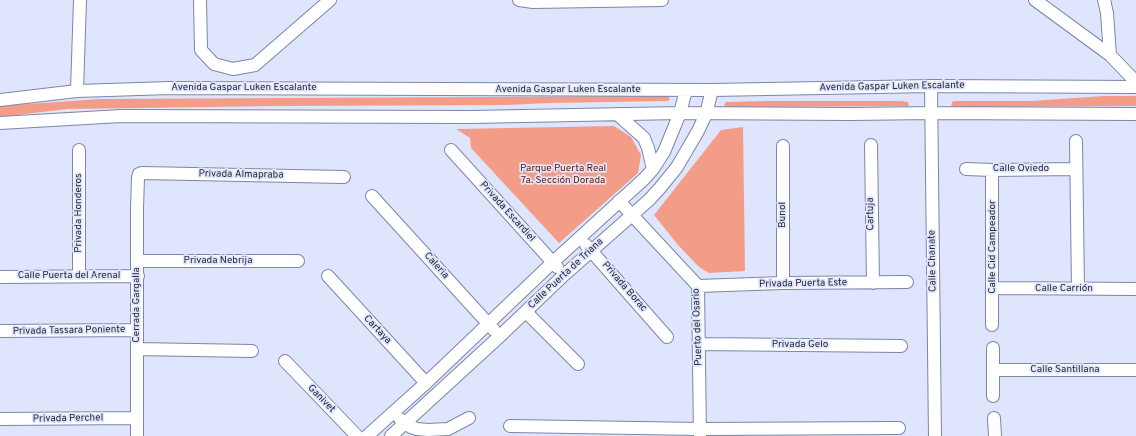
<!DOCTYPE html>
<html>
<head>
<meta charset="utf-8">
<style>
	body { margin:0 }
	canvas { display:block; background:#dfe5fc }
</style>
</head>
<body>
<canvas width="1136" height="436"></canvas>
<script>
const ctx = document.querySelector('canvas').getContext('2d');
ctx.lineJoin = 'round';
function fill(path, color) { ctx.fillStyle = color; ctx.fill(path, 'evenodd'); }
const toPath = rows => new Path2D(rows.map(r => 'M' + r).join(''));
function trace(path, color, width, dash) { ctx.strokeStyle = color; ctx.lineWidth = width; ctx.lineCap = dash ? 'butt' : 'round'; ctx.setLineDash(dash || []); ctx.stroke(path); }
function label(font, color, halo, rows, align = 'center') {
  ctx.font = font + ' Overpass,sans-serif'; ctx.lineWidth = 3.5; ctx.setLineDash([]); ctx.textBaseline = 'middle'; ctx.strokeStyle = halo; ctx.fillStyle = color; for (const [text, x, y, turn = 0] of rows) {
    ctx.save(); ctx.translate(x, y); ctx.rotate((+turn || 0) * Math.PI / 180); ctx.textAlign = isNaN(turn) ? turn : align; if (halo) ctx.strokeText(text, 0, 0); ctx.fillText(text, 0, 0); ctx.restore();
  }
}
fill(toPath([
	[668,96,670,99,668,101,550,103,506,105,277,106,67,109,0,117,0,106,99,99],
	[1104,96,1136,96,1136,106,955,107,951,105,953,101,1031,101],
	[768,101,901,101,908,102,909,105,908,106,732,107,726,107,724,105,726,102],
	[614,126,631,137,641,155,638,173,559,243,471,148,470,138,456,129],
	[743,127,745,271,709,273,699,267,678,245,654,215,721,130]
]), '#f39d89');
const minor = toPath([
	[200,0,201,50,214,64,233,69,255,65,330,0],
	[519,0,533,2,662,0],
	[1035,0,1110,55,1136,82],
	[1104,0,1107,13,1110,55],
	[931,86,935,436],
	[77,91,80,0],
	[0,100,77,91,170,88,712,90,931,86,1136,87],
	[617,114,644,138,648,148,653,169],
	[0,123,121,116,471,117,680,113,851,114,932,113,1136,114],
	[1076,141,1078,289],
	[871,145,873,283],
	[783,146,783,283],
	[451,150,557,267],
	[966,169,992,170,1075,169],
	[992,170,992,325],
	[372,196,494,330],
	[619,201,698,286,700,436],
	[586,245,667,337],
	[137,261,298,261],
	[79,276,79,150],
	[328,276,426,383],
	[0,277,138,276],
	[698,286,783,283,907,282],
	[993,288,1136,289],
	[526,312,578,364],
	[0,331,137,330],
	[699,344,901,346],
	[993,348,993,396],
	[137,349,252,351],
	[285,361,357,436],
	[993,370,1136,370],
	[994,418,995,436],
	[0,419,137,418],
	[400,419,404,423,411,427,417,429,428,430,448,429,469,418],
	[510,426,700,429,899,428],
	[137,436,137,208,138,178,139,174,142,173,344,177],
	[367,436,426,383,553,262,644,179,653,169,664,152,680,113,686,90],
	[391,436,500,336,564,275,649,200,660,188,677,167,698,131,706,114,712,90]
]);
trace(minor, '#7d85a8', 14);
trace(minor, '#fff', 12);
label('10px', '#262937', '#dfe5fc', [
	["Avenida Gaspar Luken Escalante",892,87,-1],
	["Avenida Gaspar Luken Escalante",244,88],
	["Avenida Gaspar Luken Escalante",568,90],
	["Calle Oviedo",1021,169],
	["Privada Almapraba",241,175,1],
	["Privada Escardiel",507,212,48],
	["Privada Honderos",79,213,-90],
	["Cartuja",871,214,-91],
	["Bunol",783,215,-90],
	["Calle Cid Campeador",993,247,-90],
	["Privada Nebrija",218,261],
	["Calle Chanate",933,261,-91],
	["Caleria",436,266,48],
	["Calle Puerta de Triana",566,274,-43],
	["Calle Puerta del Arenal",69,276],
	["Privada Puerta Este",803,284,-1],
	["Privada Borac",624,287,49],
	["Calle Carrión",1064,289],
	["Cerrada Gargalla",137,305,-90],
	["Puerto del Osario",698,327,-92],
	["Cartaya",377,330,47],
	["Privada Tassara Poniente",69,331,-1],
	["Privada Gelo",800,345],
	["Calle Santillana",1065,370],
	["Ganivet",321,399,46],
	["Privada Perchel",68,419,-1]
]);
label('10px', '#641605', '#dfe5fc', [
	["Parque Puerta Real",563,169],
	["7a. Sección Dorada",563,181]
]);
</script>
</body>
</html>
